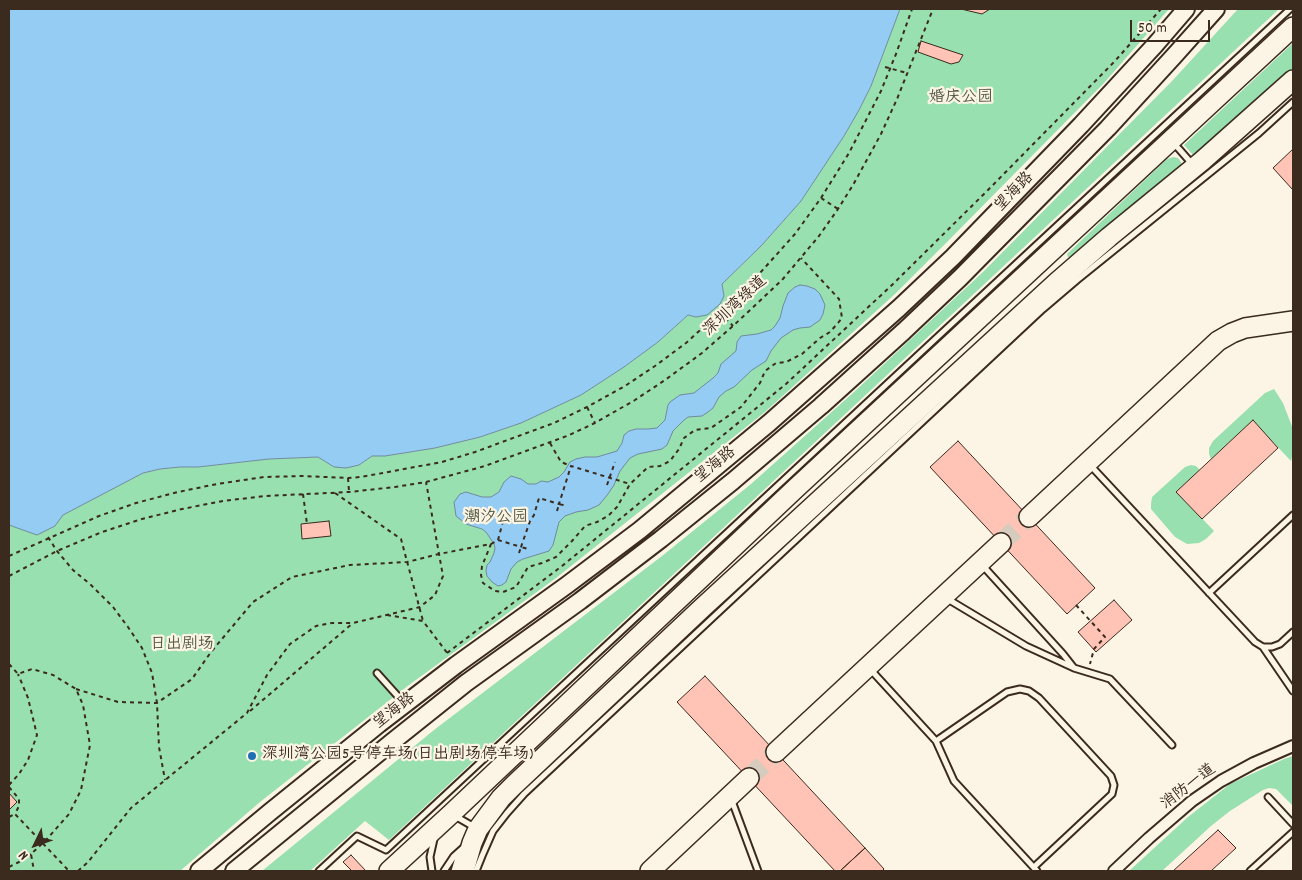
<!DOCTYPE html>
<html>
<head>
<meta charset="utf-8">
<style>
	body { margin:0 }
	#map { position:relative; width:1302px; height:880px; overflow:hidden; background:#fcf5e5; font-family:Dekko,sans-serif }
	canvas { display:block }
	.frame { position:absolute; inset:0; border:10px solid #3b2a1e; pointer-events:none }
	.north { position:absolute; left:10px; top:820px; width:50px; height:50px; -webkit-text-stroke:4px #fcf5e5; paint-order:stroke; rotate:228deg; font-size:14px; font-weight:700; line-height:20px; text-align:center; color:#3b2a1e }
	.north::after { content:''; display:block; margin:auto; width:18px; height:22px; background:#3b2a1e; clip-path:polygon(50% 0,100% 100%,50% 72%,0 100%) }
	.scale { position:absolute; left:1130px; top:20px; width:80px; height:22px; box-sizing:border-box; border:2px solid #3b2a1e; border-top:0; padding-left:6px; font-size:15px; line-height:18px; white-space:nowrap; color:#3b2a1e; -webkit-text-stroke:4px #fcf5e5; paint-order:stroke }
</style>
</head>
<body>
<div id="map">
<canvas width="1302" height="880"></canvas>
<div class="frame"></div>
<div class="north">N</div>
<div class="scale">50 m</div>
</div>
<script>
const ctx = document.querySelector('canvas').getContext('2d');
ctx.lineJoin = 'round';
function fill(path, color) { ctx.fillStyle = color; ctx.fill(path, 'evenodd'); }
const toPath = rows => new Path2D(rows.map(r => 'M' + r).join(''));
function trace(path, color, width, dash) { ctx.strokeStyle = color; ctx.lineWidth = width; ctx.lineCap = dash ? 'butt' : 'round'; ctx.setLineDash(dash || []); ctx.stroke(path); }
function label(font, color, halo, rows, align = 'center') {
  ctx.font = font + ' Dekko,"LXGW WenKai TC",sans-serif'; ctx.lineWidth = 4.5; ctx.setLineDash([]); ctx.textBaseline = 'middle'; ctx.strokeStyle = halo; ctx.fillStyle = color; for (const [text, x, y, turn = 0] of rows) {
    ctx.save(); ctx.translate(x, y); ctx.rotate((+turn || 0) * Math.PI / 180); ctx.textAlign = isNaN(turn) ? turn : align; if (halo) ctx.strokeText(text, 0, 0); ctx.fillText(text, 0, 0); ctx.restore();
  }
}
fill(toPath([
	[900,9,1169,9,1104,83,950,239,895,294,765,412,556,578,409,685,260,802,180,871,9,871,9,525,37,534,55,526,63,515,85,503,143,473,160,469,180,467,198,467,269,459,318,457,334,467,359,465,372,456,385,456,435,448,480,437,521,423,581,395,624,367,658,342,688,315,696,317,724,296,722,284,761,246,801,201,844,136,859,110,871,86],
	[1238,9,1279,9,389,840,365,821,310,871,262,871,434,730,662,556,751,484,854,392,983,272,1173,80],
	[1293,43,1293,69,1256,103,1195,157,1184,145],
	[1173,157,1178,158,1181,162,1182,166,1070,258,1068,257,1067,254,1167,159],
	[1274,389,1283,403,1293,429,1293,452,1291,461,1253,421,1211,459,1209,454,1209,448,1213,441,1265,393],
	[1191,465,1196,466,1200,470,1177,492,1214,531,1206,539,1199,543,1187,544,1175,537,1151,509,1151,504,1152,497,1185,467],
	[1293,756,1293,806,1276,789,1269,788,1263,790,1230,811,1211,826,1162,871,1129,871,1188,817,1230,784,1284,759]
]), '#98e0af');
const water = toPath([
	[9,9,900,9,871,86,859,110,844,136,801,201,761,246,722,284,724,296,720,304,707,315,696,317,688,315,658,342,624,367,581,395,521,423,480,437,435,448,385,456,372,456,359,465,346,468,334,467,318,457,269,459,198,467,180,467,160,469,143,473,63,515,55,526,37,535,9,525,9,9],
	[800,285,807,286,815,289,820,294,825,305,823,314,820,320,810,327,800,328,793,330,781,338,771,351,766,361,752,370,734,387,726,391,719,397,713,408,708,412,702,416,688,417,683,421,673,431,667,445,662,449,638,454,630,458,620,471,614,485,608,494,599,505,588,510,576,512,565,516,559,522,553,545,549,551,523,559,517,562,511,569,506,582,502,585,498,586,492,582,487,576,486,571,487,565,490,562,494,553,495,548,494,544,486,532,482,529,466,524,456,516,454,502,460,494,466,492,482,497,491,497,499,492,504,482,511,476,521,479,528,484,536,484,541,481,548,482,559,477,564,472,570,462,576,459,585,457,597,457,617,451,622,443,624,435,629,431,636,429,648,429,657,428,665,420,668,405,670,402,680,395,694,393,713,378,718,373,721,364,736,351,737,342,741,336,757,334,771,330,775,326,780,318,783,306,788,293,795,287,800,285]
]);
fill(water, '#94ccf3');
trace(water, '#708b9e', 1);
const building = toPath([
	[961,9,990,9,982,14,961,9],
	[921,41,963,55,959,62,951,64,918,52,921,41],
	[1293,149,1293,190,1273,168,1293,149],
	[1253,420,1278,448,1202,519,1176,492,1253,420],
	[958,441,1095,588,1067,614,930,467,958,441],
	[329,521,331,536,302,539,301,524,329,521],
	[1114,600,1132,620,1096,652,1078,632,1114,600],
	[705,676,865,848,840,871,835,871,677,702,705,676],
	[9,793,17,802,9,810,9,793],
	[1218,830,1236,848,1211,871,1173,871,1218,830],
	[865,848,884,869,882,871,840,871,865,848],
	[351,855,366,871,352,871,343,862,351,855]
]);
fill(building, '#ffc4b6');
trace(building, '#3b2a1e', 1);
trace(toPath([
	[1001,543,1029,517],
	[749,778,776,752]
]), '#d5ccbd', 19, [19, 9]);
const lane = toPath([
	[1174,144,1179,149,1193,165],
	[1090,465,1255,642,1263,647,1272,647,1280,644,1293,632],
	[983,566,1063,654,1074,668],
	[1209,593,1293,515],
	[946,598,1026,646,1074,668,1110,679,1172,745],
	[1263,647,1293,691],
	[870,669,936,741,954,781,1037,871],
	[377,673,403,702],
	[936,741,1007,692,1020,689,1029,691,1039,698,1111,776,1114,785,1112,794,1034,867],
	[1268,797,1293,824],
	[732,801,758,871],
	[455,816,476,828],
	[319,871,357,836,386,850,1290,9],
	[432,871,430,857,434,839],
	[444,871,454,856,464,847],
	[454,871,460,851],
	[476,871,482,856,493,831,507,813,524,794,1043,309,1077,280,1259,133,1293,102],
	[1250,871,1293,832]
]);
const street = toPath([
	[1114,871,1149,838,1192,801,1221,781,1254,763,1293,746]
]);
const primary = toPath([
	[199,871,270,812,379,724,456,665,567,585,640,530,769,423,899,308,953,257,1081,125,1155,45,1186,9],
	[234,871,392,742,466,683,580,601,661,539,733,481,821,406,904,331,960,278,1108,128,1174,56,1216,9]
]);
const highway = toPath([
	[1029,517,1218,341,1232,333,1245,328,1293,321],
	[776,752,1001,543],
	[389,871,451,814,795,489,1293,27],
	[464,871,472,843,478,829,501,798,514,785,702,608,1056,283,1109,237,1202,161,1293,80],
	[650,871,749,778]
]);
trace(lane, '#3b2a1e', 9);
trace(street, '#3b2a1e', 14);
trace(primary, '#3b2a1e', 20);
trace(highway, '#3b2a1e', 22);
trace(toPath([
	[885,67,907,73],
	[821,198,838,209],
	[720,312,733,326],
	[587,407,595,423],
	[550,443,561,462,571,466],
	[348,478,349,491],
	[607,485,615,462],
	[335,493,401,539,423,621],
	[303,494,307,524],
	[557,511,559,504,567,506],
	[498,514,505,516],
	[48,537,57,551,73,570,91,585,113,607,128,627,142,648,152,673,157,703,159,747,165,780],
	[498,540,506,510],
	[491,544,498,540,521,547,530,521,534,515,539,498,559,504,571,466,630,484],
	[519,553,521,547,528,549],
	[9,556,99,516,136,503,178,492,217,484,264,477,303,476,348,478,361,477,442,462,475,452,554,423,587,407,625,386,655,366,686,343,720,312,751,283,795,234,821,198,849,153,881,91,896,54,912,9],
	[9,576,57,551,102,532,142,519,182,509,223,501,265,496,349,492,395,487,426,482,485,466,567,436,595,423,635,400,665,380,702,353,733,326,782,280,819,236,838,209,853,185,881,134,897,99,933,9],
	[1076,605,1105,637,1094,649,1090,664],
	[387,615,423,621,448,654],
	[447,653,562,566,786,384,893,284,988,190,1115,61,1161,9],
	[9,664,18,674,32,669,53,675,76,689,83,705,90,745,81,790,69,814,46,840,31,854,34,871],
	[76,689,118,702,157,703,192,679,211,652,253,602,292,577,350,565,407,562,439,554,491,544,482,566,481,575,483,583,495,591,503,592,516,587,528,567,542,563,556,557,572,541,585,526,597,522,608,516,617,507,630,484,648,467,660,466,670,461,679,449,684,438,695,430,711,428,741,407,760,383,765,371,776,363,786,362,802,354,820,338,830,332,838,323,842,318,839,299,801,258],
	[250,711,353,623],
	[9,785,19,774,28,760,37,735,28,698,18,674],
	[9,787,19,799,19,806,15,814,69,871],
	[9,817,15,814],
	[9,867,19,862,31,854],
	[78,871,88,862,131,808,247,713,267,675,290,644,316,626,332,623,353,623,420,607,435,595,443,576,426,482]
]), '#3b2a1e', 2, [4, 4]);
trace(lane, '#fcf5e5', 5);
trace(street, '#fcf5e5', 10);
trace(primary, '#fcf5e5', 16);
trace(highway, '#fcf5e5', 19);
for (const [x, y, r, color] of [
	[252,756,5,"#1f6fb2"]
]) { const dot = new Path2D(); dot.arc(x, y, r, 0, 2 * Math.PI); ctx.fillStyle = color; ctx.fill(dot); trace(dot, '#fcf5e5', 2); }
label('16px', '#525842', '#fcf5e5', [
	["婚庆公园",961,99],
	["潮汐公园",496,519],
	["日出剧场",182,646]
]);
label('16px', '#3b2a1e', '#fcf5e5', [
	["望海路",1015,193,-46],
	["深圳湾绿道",736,307,-43],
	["望海路",716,466,-39],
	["望海路",395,712,-38],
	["消防一道",1189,788,-37]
]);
label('16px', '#3b2a1e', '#fcf5e5', [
	["深圳湾公园5号停车场(日出剧场停车场)",262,756]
], 'left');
</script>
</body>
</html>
